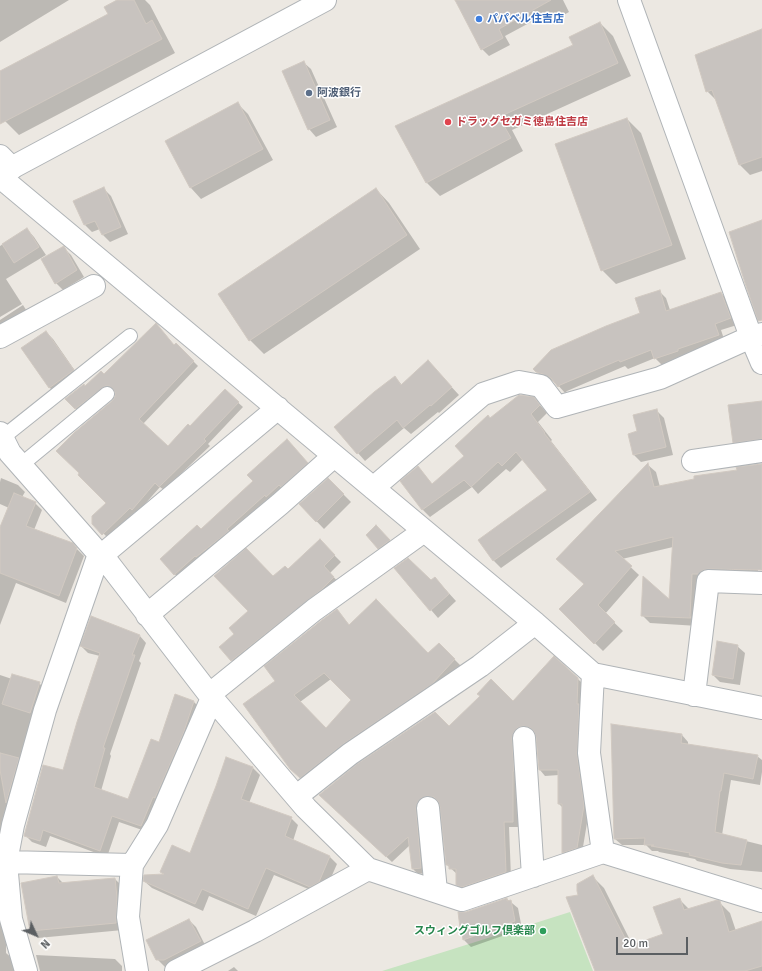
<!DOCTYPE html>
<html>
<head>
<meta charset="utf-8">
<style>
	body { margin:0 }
	#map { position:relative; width:762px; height:971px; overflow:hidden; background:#ece8e2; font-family:Signika,sans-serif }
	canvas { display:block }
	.north { position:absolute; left:16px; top:915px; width:40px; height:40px; -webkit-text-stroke:3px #fff; paint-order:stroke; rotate:134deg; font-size:11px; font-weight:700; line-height:16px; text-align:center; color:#5b5f62 }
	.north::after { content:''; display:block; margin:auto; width:14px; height:18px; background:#5b5f62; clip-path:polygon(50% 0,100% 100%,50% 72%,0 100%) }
	.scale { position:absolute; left:616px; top:937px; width:72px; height:18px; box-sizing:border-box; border:2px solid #5b5f62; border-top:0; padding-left:5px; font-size:12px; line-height:14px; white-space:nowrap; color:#5b5f62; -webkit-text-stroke:3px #fff; paint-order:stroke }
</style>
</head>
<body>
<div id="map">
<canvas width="762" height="971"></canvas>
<div class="north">N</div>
<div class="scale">20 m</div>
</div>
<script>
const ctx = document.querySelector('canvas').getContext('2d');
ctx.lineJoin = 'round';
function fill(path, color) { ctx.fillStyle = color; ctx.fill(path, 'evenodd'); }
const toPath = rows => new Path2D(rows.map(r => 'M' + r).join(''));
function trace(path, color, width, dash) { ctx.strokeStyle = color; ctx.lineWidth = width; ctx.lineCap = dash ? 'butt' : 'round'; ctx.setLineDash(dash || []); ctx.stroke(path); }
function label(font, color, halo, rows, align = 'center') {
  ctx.font = font + ' Signika,"Noto Sans JP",sans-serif'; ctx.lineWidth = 3; ctx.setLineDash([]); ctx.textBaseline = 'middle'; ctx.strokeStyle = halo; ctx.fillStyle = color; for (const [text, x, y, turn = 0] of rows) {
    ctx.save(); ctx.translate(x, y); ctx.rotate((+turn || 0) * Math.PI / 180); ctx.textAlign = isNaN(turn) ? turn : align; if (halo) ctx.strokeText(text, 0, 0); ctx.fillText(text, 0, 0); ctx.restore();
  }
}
fill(toPath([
	[570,912,593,971,382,971,450,950]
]), '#c6e3c0');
fill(toPath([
	[0,0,69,0,0,42],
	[119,0,145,0,150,5,175,53,19,135,5,121,0,111,0,73,110,15],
	[456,0,563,0,569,12,551,22,544,15,505,36,510,45,489,56,482,49],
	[600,23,613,36,631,76,512,130,523,151,440,196,427,183,397,127,575,46],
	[762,30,762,171,750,175,740,165,718,102,707,91],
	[303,62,311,69,337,127,316,137,309,129],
	[237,103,248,114,273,160,201,199,191,188,166,141],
	[627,119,641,133,686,259,616,284,602,270],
	[104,189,111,196,128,234,110,242,103,235,100,229,92,232,85,225,74,202],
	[376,189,389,203,420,249,264,354,250,340],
	[27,229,34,237,46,255,6,279,22,304,0,317,0,246],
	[64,248,71,255,84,277,63,290,56,283],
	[659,291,666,298,670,310,721,293,728,300,737,325,721,330,725,342,662,365,655,358,628,369,625,366,567,391,565,393,556,383,551,380,544,379,534,369,641,313],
	[23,305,28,313,0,330,0,320],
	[46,332,53,339,80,378,57,395,50,388,22,349],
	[176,344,198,366,143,424,168,447,190,427,225,391,243,407,208,444,210,446,164,490,160,487,137,513,135,512,108,538,93,523,108,503,113,401,116,397,115,390,110,390,80,413,67,399,104,375],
	[435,369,459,395,439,413,438,412,411,434,404,428,365,461,335,427,395,377,402,385],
	[534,398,547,413,538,422,552,440,551,441,597,500,501,568,494,561,479,540,548,490,523,459,510,472,506,469,478,494,472,487,430,517,423,510,402,481,418,467,433,485,465,456,490,419],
	[762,402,762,446,741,449,734,442],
	[656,410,664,418,673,455,641,462,634,455,629,434,638,432],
	[294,448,314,470,182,582,161,559,201,530],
	[648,465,656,472,660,487,738,471,762,465,762,542,757,578,717,576,698,626,650,623,642,615,670,601,673,547,622,559,639,575,605,614,623,631,603,651,560,609,585,585,558,559],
	[1,478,18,485,25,492,22,497,35,503,42,510,34,530,72,544,84,556,66,603,16,583,0,625,0,528,9,508,0,504,0,482],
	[328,479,351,502,324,529,300,504],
	[376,527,397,548,386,556,378,548],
	[320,541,341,562,330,573,340,584,238,667,232,660,235,634,249,611,273,577,289,571],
	[395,568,431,581,435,578,456,601,438,618],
	[337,610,350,626,428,654,439,644,462,667,308,784,298,775,276,681],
	[331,679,352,700,326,729,300,702],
	[92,617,140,636,146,643,139,661,141,663,110,754,111,756,101,791,128,800,160,744,194,702,200,708,148,832,119,822,107,857,50,836,46,847,32,842,25,835,64,771,100,656,88,653,81,646],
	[737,646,745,653,740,685,720,682,713,675],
	[0,675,12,679,39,683,46,690,0,848],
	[577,678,583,684,589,811,582,853,568,858,563,852,563,808,559,804,559,775,545,776,540,770,537,737,536,732,530,731,518,776,518,827,509,827,511,877,463,890,457,885,457,874,447,865,439,802,433,801,426,873,418,874,413,869,410,845,392,862,325,800,449,727],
	[682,735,688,742,688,745,757,756,762,760,762,772,760,785,731,780,722,835,762,845,762,872,730,869,697,861,695,859,659,852,658,851,652,851,646,845,622,845,615,839],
	[252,767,260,775,249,803,291,818,298,825,293,841,330,857,337,864,326,889,318,893,274,875,256,916,209,896,203,911,152,888,144,881,164,875,161,872,191,854],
	[57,877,64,884,115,879,122,886,123,930,38,938,31,930],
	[593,877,604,888,633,946,664,935,679,899,690,910,719,902,730,913,736,931,762,922,762,971,596,971,580,896],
	[507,899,518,908,522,929,471,947,464,940,466,913],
	[0,915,8,940,6,941,6,953,14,960,17,971,0,971],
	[189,920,196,927,207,949,172,967,165,967,157,959],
	[36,955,115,959,122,966,122,971,40,971],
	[234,967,238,971,228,971]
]), '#0003');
const building = toPath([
	[117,0,134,0,146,24,152,20,162,39,0,124,0,71,108,14,104,7,117,0],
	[455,0,551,0,499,29,503,38,481,50,455,0],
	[600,22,618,63,499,117,511,138,426,183,395,126,573,45,569,37,600,22],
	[762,29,762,157,739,165,712,90,706,92,695,55,762,29],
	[304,61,330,120,308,130,282,71,304,61],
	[238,102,263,149,190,188,165,141,238,102],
	[627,118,672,245,601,271,555,144,627,118],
	[104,187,121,227,102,235,95,221,84,225,73,201,104,187],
	[376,188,407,235,249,341,218,294,376,188],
	[762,220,762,320,758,321,745,283,729,232,762,220],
	[27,228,39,247,14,263,2,244,27,228],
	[64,246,77,270,55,284,41,259,64,246],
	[660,290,666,311,721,292,731,318,715,324,719,335,678,349,678,351,654,359,651,350,620,362,619,360,560,385,558,387,551,378,543,374,536,372,533,369,551,350,606,326,640,313,635,298,660,290],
	[156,323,174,345,176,343,194,361,139,419,168,446,188,424,190,426,225,389,239,402,204,439,206,441,159,487,155,483,132,510,130,508,102,535,92,524,92,516,106,503,78,475,79,473,56,451,75,432,112,401,115,397,115,392,110,386,105,386,75,409,65,399,84,384,85,386,101,371,104,374,156,323],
	[46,331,74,370,49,388,21,348,46,331],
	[428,360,452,387,431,406,430,405,403,428,397,420,357,454,334,427,374,392,395,376,401,385,428,360],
	[519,395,534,397,540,405,531,414,545,433,544,433,590,492,493,561,478,540,547,490,516,452,502,466,498,462,471,487,464,480,422,510,400,481,418,466,432,484,464,456,455,446,488,415,490,418,519,395],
	[762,401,762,439,733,443,728,405,762,401],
	[657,409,666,447,633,455,628,434,637,431,633,415,657,409],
	[287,439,308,463,281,487,279,485,266,497,265,495,227,529,229,531,196,557,195,556,174,575,160,559,197,525,201,529,253,481,247,475,287,439],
	[648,463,654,487,694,479,694,476,737,470,736,467,762,464,762,570,708,569,703,570,698,574,692,574,690,616,691,618,641,616,643,576,669,599,673,537,615,551,632,566,598,605,615,622,594,644,559,609,584,584,556,559,648,463],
	[328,478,344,494,316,522,299,504,328,478],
	[14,493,36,502,26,526,73,543,77,548,59,596,0,573,0,527,14,493],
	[376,525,390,540,378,549,366,535,376,525],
	[320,539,335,555,324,566,334,577,322,589,231,661,219,647,234,634,229,628,248,611,214,576,246,548,273,576,285,566,288,569,320,539],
	[408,558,431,580,435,577,449,594,430,611,394,568,408,558],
	[376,599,428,653,439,643,455,659,432,684,343,744,300,778,290,769,243,704,275,681,264,666,322,620,337,609,349,625,376,599],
	[324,673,351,700,326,728,294,695,324,673],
	[91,616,140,635,132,655,135,655,103,748,105,748,94,787,128,799,151,739,159,742,175,694,194,701,183,734,155,798,153,797,141,826,112,816,100,851,43,830,40,841,24,836,43,765,63,770,77,722,100,653,80,646,91,616],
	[717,641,738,645,733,679,712,675,717,641],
	[554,656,578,678,577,704,579,704,577,755,584,805,577,848,562,853,562,804,558,804,558,770,539,770,536,737,534,731,529,727,523,726,517,728,513,733,512,738,514,771,513,771,513,822,504,822,506,872,462,887,456,885,456,869,449,869,449,865,446,865,440,807,438,801,434,797,427,796,421,798,417,803,416,809,421,868,412,869,408,837,386,857,319,795,357,764,435,712,449,726,480,696,477,694,491,679,513,701,554,656],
	[12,674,40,682,30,713,2,704,12,674],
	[611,724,682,734,681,743,758,755,753,779,724,773,721,791,720,791,715,832,747,840,741,865,722,863,689,855,690,853,651,846,654,845,644,845,645,838,614,839,611,724],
	[0,753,19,758,6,803,0,770,0,753],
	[226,757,253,767,241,799,292,817,285,836,330,856,319,882,310,887,266,868,248,909,202,889,195,904,143,881,144,875,164,874,160,872,172,845,190,853,216,786,226,757],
	[593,875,629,946,663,934,653,907,680,898,684,910,717,900,720,901,729,932,762,921,762,966,745,971,595,971,566,897,578,895,577,891,577,884,593,875],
	[57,876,59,883,115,878,117,898,116,923,30,931,21,883,57,876],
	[507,898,507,901,511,900,515,921,463,940,461,928,460,928,458,912,466,912,507,898],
	[189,919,201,941,164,960,156,960,146,940,189,919]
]);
fill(building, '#c8c3bf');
trace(building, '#d1c9c1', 1);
const service = toPath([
	[2,438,130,336],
	[21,465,107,394]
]);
const minor = toPath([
	[629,0,751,337,762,363],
	[0,156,12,168],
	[0,177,535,623,593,674,589,753,603,852],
	[0,337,94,286],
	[0,433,10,453,99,554,102,555,212,698,306,808,368,869,462,900,603,852,762,901],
	[693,461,762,451],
	[373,488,483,394,519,382,541,386,557,407,660,378,751,337,762,334],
	[99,554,45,710,13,825,6,862,132,865,128,917,137,971],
	[102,555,278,408],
	[147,615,280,504,334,456],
	[593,674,762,708],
	[210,694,314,610,424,531],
	[694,695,708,581,762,583],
	[524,738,533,876],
	[297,796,350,754,480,666,535,623],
	[428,808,436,891],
	[0,862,6,862,11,919,26,971],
	[132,865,157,825,212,698],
	[176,971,255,931,368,869]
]);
const tertiary = toPath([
	[0,174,325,0]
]);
trace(service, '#b0b4b7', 16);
trace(minor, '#b0b4b7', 24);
trace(tertiary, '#b0b4b7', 24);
trace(service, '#fff', 14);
trace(minor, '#fff', 22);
trace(tertiary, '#fff', 22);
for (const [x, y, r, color] of [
	[479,19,4,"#3f7fe0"],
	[309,93,4,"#5c6f8a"],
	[448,122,4,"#e0444e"],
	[543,931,4,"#2e9e5b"]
]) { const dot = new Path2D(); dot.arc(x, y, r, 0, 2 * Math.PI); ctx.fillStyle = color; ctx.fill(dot); trace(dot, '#fff', 1.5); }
label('bold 11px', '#366cbe', '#fff', [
	["パパベル住吉店",487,19]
], 'left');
label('bold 11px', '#4e5e75', '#fff', [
	["阿波銀行",317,93]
], 'left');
label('bold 11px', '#be3a42', '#fff', [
	["ドラッグセガミ徳島住吉店",456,122]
], 'left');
label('bold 11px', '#27864d', '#fff', [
	["スウィングゴルフ倶楽部",535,931]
], 'right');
</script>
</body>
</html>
